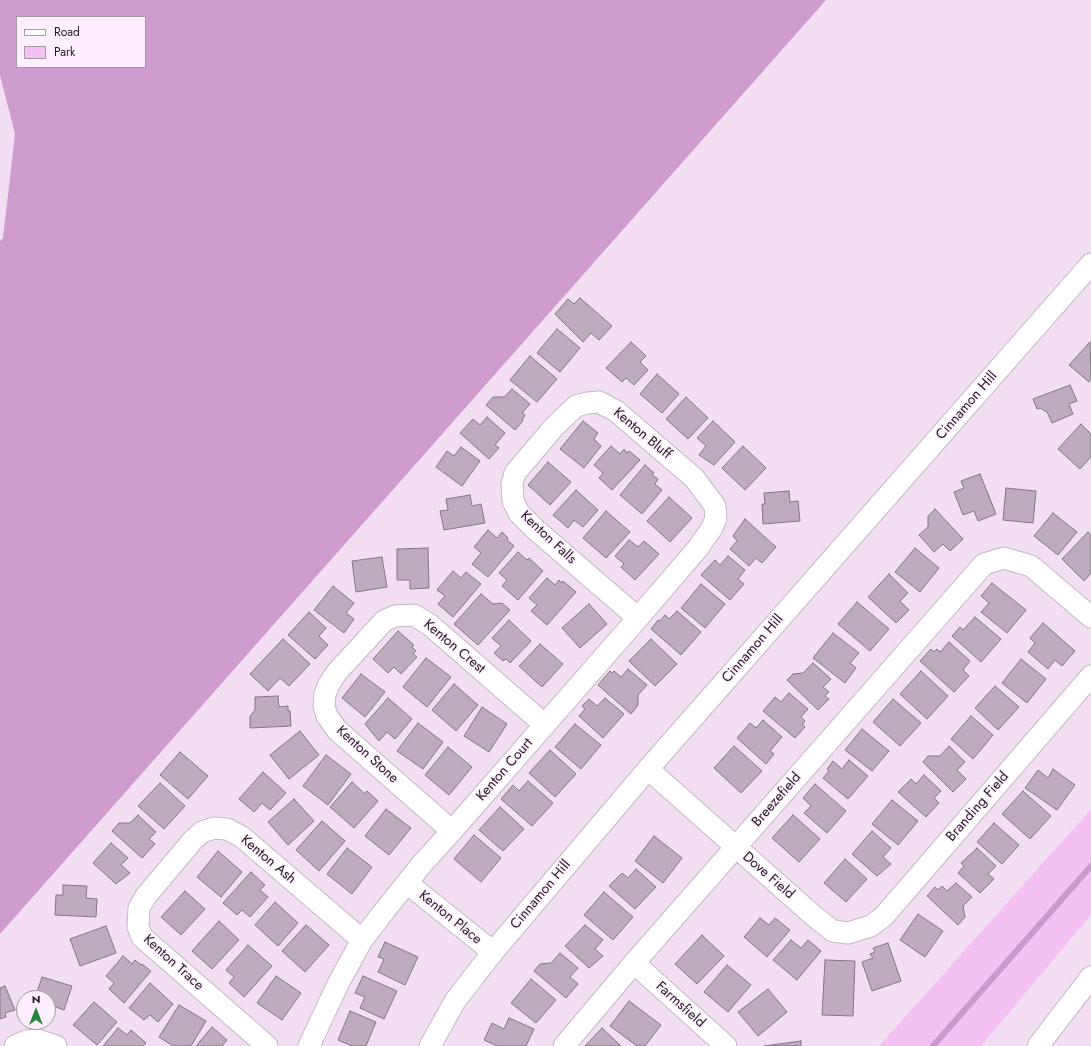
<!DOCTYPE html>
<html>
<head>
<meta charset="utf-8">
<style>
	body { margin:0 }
	#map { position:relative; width:1091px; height:1046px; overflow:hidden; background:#f2e0f2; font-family:Jost,sans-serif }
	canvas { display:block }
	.legend { position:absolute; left:16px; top:16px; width:130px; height:52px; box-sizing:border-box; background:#fdeffd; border:1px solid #a59aa5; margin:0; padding:5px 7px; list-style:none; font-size:12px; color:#211a21 }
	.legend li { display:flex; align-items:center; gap:8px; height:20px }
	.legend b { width:20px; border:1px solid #a59aa5 }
	.north { position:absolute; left:16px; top:990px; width:40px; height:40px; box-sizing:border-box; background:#fdeffd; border:1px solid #a59aa5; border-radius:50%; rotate:0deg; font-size:11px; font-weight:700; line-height:16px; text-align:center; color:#211a21 }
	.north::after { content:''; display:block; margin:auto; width:14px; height:18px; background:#238538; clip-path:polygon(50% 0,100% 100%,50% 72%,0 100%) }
</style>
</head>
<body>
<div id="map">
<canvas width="1091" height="1046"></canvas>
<ul class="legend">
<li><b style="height:5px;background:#fff"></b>Road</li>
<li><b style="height:11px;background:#f3c2f2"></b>Park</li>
</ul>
<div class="north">N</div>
</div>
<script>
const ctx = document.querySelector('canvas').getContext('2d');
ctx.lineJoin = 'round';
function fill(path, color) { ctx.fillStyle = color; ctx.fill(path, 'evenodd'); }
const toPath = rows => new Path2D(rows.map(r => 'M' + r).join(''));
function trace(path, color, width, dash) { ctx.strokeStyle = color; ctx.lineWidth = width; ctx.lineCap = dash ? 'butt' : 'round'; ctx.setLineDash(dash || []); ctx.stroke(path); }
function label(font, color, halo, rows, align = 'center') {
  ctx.font = font + ' Jost,sans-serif'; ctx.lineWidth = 3; ctx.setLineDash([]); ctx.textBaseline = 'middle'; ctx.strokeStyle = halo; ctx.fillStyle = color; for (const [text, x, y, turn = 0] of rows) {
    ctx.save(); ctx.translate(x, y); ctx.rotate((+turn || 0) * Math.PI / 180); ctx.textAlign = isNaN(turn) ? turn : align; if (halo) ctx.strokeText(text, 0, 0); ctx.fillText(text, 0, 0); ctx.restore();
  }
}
fill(toPath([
	[1091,809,1091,915,981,1046,879,1046]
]), '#f3c2f2');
fill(toPath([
	[0,0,826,0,0,934,0,241,3,238,15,134,0,75],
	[17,17,145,17,145,67,17,67]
]), '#ce9ccd');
trace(toPath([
	[933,1046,1091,866]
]), '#cb99cb', 6);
const building = toPath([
	[580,298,612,326,599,340,591,333,583,342,555,314,568,299,574,304,580,298],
	[557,329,580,348,560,372,537,353,557,329],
	[631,342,646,356,640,362,648,370,634,385,626,378,622,382,606,368,631,342],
	[1090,342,1091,379,1089,382,1069,365,1090,342],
	[530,356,557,379,537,402,510,380,530,356],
	[657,374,679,394,662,413,640,394,657,374],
	[1070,385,1077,401,1069,404,1073,414,1052,423,1047,412,1040,408,1037,409,1033,399,1070,385],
	[512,389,530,404,522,413,525,415,522,420,523,421,515,430,486,405,493,397,504,397,512,389],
	[686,397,708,418,688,439,666,419,686,397],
	[487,417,505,433,495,445,499,448,489,459,460,433,473,419,480,425,487,417],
	[583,421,598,433,594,439,601,446,584,468,560,449,583,421],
	[713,421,735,442,714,465,699,455,706,446,697,438,713,421],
	[1081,424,1091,434,1091,457,1080,469,1058,449,1081,424],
	[611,446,620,454,624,449,627,453,629,451,640,460,612,490,599,478,603,473,594,465,611,446],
	[743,446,766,468,745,490,722,468,743,446],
	[461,447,480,461,462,486,436,467,447,451,454,456,461,447],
	[548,462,571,482,550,505,528,485,548,462],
	[645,465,654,473,652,475,658,479,655,484,662,490,642,514,620,495,645,465],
	[980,474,996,514,978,521,974,511,963,515,954,492,964,488,961,481,980,474],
	[1006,488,1036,491,1033,523,1003,520,1006,488],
	[576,490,598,510,583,527,574,520,568,528,553,515,576,490],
	[789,491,790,502,798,501,800,521,763,524,762,504,765,504,764,493,789,491],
	[470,495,472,506,481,504,485,523,444,530,440,511,448,510,446,499,470,495],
	[669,497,692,518,670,542,647,521,669,497],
	[935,509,963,539,950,551,943,544,934,552,919,535,928,527,928,516,935,509],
	[606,511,630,532,606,558,583,538,606,511],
	[1053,513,1077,532,1058,555,1034,536,1053,513],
	[745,519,776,547,762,563,756,558,749,566,730,549,737,541,733,536,745,519],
	[488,530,497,538,502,532,508,538,507,540,514,546,488,577,472,564,481,553,474,547,488,530],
	[1088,532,1091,535,1091,573,1084,581,1062,559,1088,532],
	[629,540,638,547,644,541,659,554,635,580,621,567,624,564,615,556,629,540],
	[428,548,429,588,410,589,410,580,397,580,397,549,428,548],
	[915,548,939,568,920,592,895,572,915,548],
	[518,552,527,560,529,558,543,571,518,600,502,586,507,580,499,573,518,552],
	[728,556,745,570,738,579,744,584,730,600,701,575,715,560,720,565,728,556],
	[382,557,387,587,356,592,352,561,382,557],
	[453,571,461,578,466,572,481,584,453,617,438,604,445,596,437,590,453,571],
	[889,574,908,593,900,601,909,610,896,623,868,597,889,574],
	[547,578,555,585,559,580,562,583,563,581,576,592,547,625,531,611,537,605,529,598,547,578],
	[992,583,1026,610,1007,633,981,612,989,603,981,596,992,583],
	[701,584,725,604,705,628,681,608,701,584],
	[333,586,354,603,346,613,354,619,344,633,314,610,333,586],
	[481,594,493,604,502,603,510,610,478,645,454,624,481,594],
	[857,602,889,629,870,651,838,624,857,602],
	[589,604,607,624,580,648,562,628,589,604],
	[677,611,701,632,681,655,651,629,658,620,660,621,665,615,669,619,677,611],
	[309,612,326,628,319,636,328,645,315,659,288,635,309,612],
	[975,617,1001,639,981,662,952,636,960,627,963,630,975,617],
	[509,620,531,641,510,663,506,659,503,661,494,653,501,646,492,638,509,620],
	[1043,623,1075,651,1062,666,1055,660,1048,669,1028,652,1035,643,1030,638,1043,623],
	[398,631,414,645,412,647,416,651,413,654,417,657,401,674,394,667,388,673,373,659,398,631],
	[833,633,859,653,850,663,856,668,845,683,813,658,833,633],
	[283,639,310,664,289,686,280,678,268,691,250,674,283,639],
	[651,639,677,664,655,686,629,661,651,639],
	[949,642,970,661,963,670,969,676,954,692,920,661,931,649,934,652,937,649,940,652,949,642],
	[540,644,563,664,542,687,519,666,540,644],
	[426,658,451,677,427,707,403,687,426,658],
	[1021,659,1046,679,1027,703,1002,683,1021,659],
	[813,663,831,679,823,687,829,692,825,696,829,699,818,710,787,680,793,674,803,673,813,663],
	[628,669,647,685,638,695,638,705,631,714,598,685,610,671,612,673,614,671,621,677,628,669],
	[921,671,948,696,927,719,900,694,921,671],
	[361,674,385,692,365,717,342,698,361,674],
	[454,684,478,705,456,731,432,710,454,684],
	[995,686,1019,707,998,730,975,708,995,686],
	[789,693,808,709,801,717,805,721,802,725,805,727,795,738,763,711,775,697,781,702,789,693],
	[278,696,279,707,288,706,288,711,290,711,291,726,250,728,250,716,255,710,255,697,278,696],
	[388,698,412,719,395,739,387,732,379,741,365,724,388,698],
	[605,698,624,714,603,738,579,716,585,709,582,706,589,699,597,706,605,698],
	[893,699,921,723,900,746,873,722,893,699],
	[482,707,507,724,489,752,464,736,482,707],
	[971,716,993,735,973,759,951,739,971,716],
	[763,720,782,737,770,751,774,754,766,764,737,738,750,723,756,728,763,720],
	[418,723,443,742,423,769,397,751,418,723],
	[575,724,601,745,581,769,555,747,575,724],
	[862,729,889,751,872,771,845,750,862,729],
	[300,731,319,755,289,779,270,755,300,731],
	[734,746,762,771,741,793,714,768,734,746],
	[949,746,965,762,957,770,966,779,953,792,923,762,928,756,940,756,949,746],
	[448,747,472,767,449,795,425,775,448,747],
	[550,750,576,774,555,797,529,773,550,750],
	[180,752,208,776,188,799,160,775,180,752],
	[326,755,351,774,328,805,303,786,326,755],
	[849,760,868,776,848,799,823,778,829,771,827,769,833,761,842,769,849,760],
	[1053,769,1075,785,1057,810,1025,788,1038,770,1048,778,1053,769],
	[263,772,286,793,270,810,262,803,254,812,239,799,263,772],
	[924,775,941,791,934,798,939,803,926,817,898,792,911,779,916,784,924,775],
	[528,781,553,803,532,826,501,799,513,785,519,791,528,781],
	[352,782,365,794,367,791,378,801,354,828,330,807,352,782],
	[160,783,185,806,164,829,138,806,160,783],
	[815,784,846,811,827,833,804,813,811,806,803,798,815,784],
	[1023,791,1051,816,1030,839,1002,814,1023,791],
	[294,799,314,821,288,845,268,822,294,799],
	[892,800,918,821,898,845,872,824,892,800],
	[500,807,524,829,503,851,479,830,500,807],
	[386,809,411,828,389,855,365,836,386,809],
	[138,815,156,832,149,839,155,844,142,858,112,831,119,823,130,823,138,815],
	[793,815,820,839,799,862,772,838,793,815],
	[322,821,345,841,319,871,296,850,322,821],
	[994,823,1019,845,1002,864,977,842,994,823],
	[872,831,891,848,883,857,891,864,877,876,852,854,872,831],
	[474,835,501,858,481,882,454,859,474,835],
	[654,836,682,858,663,883,635,861,654,836],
	[111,843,128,858,121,865,130,873,116,884,93,863,111,843],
	[347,848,372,867,352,894,327,874,347,848],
	[977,848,996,866,988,874,994,879,980,893,958,873,964,866,961,863,977,848],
	[218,851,242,872,221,897,197,877,218,851],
	[845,859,867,879,846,902,824,883,845,859],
	[636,869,656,887,635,909,609,886,622,873,628,878,636,869],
	[251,872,265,885,260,890,268,897,250,917,242,910,237,915,223,903,251,872],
	[956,883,972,897,963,906,965,917,958,925,927,896,935,887,938,890,942,886,947,891,956,883],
	[63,885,87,886,86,898,97,899,96,917,55,915,56,895,63,895,63,885],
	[185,891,205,909,181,935,161,917,185,891],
	[604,892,633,917,613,940,584,915,604,892],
	[275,902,298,923,278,946,255,925,275,902],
	[918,914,943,931,925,957,900,940,918,914],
	[760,918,769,925,775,918,790,930,767,957,744,937,760,918],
	[219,921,239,940,212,969,192,951,219,921],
	[306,925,329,945,305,972,282,951,306,925],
	[585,925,603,940,595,949,603,956,589,968,565,946,585,925],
	[106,926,116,953,80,966,70,939,106,926],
	[702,935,724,956,697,984,675,964,702,935],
	[791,940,801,948,808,940,821,951,797,980,773,960,791,940],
	[385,942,418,957,405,985,378,972,384,959,378,957,385,942],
	[888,943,901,981,872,991,862,962,873,958,870,954,875,952,873,948,888,943],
	[248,945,272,966,244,997,229,983,234,977,226,970,248,945],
	[560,953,578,968,570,977,578,984,566,998,534,971,540,964,551,963,560,953],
	[123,956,132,964,135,960,141,965,142,964,151,971,124,1003,109,989,114,983,106,976,123,956],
	[825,960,855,961,853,1016,822,1015,825,960],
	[727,965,751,985,728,1012,704,992,727,965],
	[276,976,301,993,282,1020,257,1003,276,976],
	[363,976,397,991,384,1019,360,1008,365,997,355,993,363,976],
	[42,977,72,986,64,1010,53,1006,49,1018,48,998,35,998,42,977],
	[531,979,556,1000,536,1023,511,1003,531,979],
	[150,983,173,1004,158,1022,150,1015,144,1020,129,1008,150,983],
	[5,986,15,1010,5,1013,6,1017,0,1019,0,988,5,986],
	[768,989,787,1012,758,1036,738,1012,768,989],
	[629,1001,661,1025,645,1046,637,1046,610,1026,629,1001],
	[94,1002,117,1022,97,1045,73,1025,94,1002],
	[179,1005,206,1021,191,1046,173,1046,159,1037,179,1005],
	[350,1011,376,1022,366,1046,352,1046,338,1040,350,1011],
	[509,1018,534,1029,526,1046,497,1046,484,1040,492,1023,504,1029,509,1018],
	[212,1027,227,1040,222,1046,196,1046,212,1027],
	[118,1028,127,1035,131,1030,146,1043,143,1046,103,1046,118,1028],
	[602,1028,621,1046,585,1046,602,1028],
	[801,1041,801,1046,764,1046,801,1041]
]);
fill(building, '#bdacbc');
trace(building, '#857585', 1);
const minor = toPath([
	[648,769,815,917,833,931,848,933,871,926,884,916,1091,676],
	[452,831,337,730,327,716,324,706,325,694,329,684,337,672,384,621,395,616,414,615,430,625,545,725],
	[407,883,493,952],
	[634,963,726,1046],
	[15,1046,26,1041,37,1040,56,1046],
	[267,1046,142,937,138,927,139,908,146,896,193,840,202,832,214,828,227,829,242,837,362,940],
	[309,1046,338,984,362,940,385,910,422,864,452,831,638,618,698,548,712,528,716,518,715,506,694,478,616,411,599,402,587,403,576,406,554,427,515,473,512,484,513,501,519,513,536,530,638,618],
	[430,1046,455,1001,493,952,648,769,1091,264],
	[564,1046,634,963,984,564,1004,558,1031,566,1091,617],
	[1038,1046,1091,977]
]);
trace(minor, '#c7b6c7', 23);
trace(minor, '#fff', 21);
label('14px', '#211a21', '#fdeffd', [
	["Cinnamon Hill",967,406,-49],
	["Kenton Bluff",642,434,40],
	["Kenton Falls",548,538,43],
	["Kenton Crest",454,647,40],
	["Cinnamon Hill",753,649,-49],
	["Kenton Stone",367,755,42],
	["Kenton Court",505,770,-49],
	["Breezefield",777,800,-49],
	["Branding Field",978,807,-49],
	["Kenton Ash",268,860,40],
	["Dove Field",768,876,41],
	["Cinnamon Hill",541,895,-50],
	["Kenton Place",450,918,39],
	["Kenton Trace",173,963,42],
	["Farmsfield",680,1005,42]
]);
</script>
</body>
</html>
